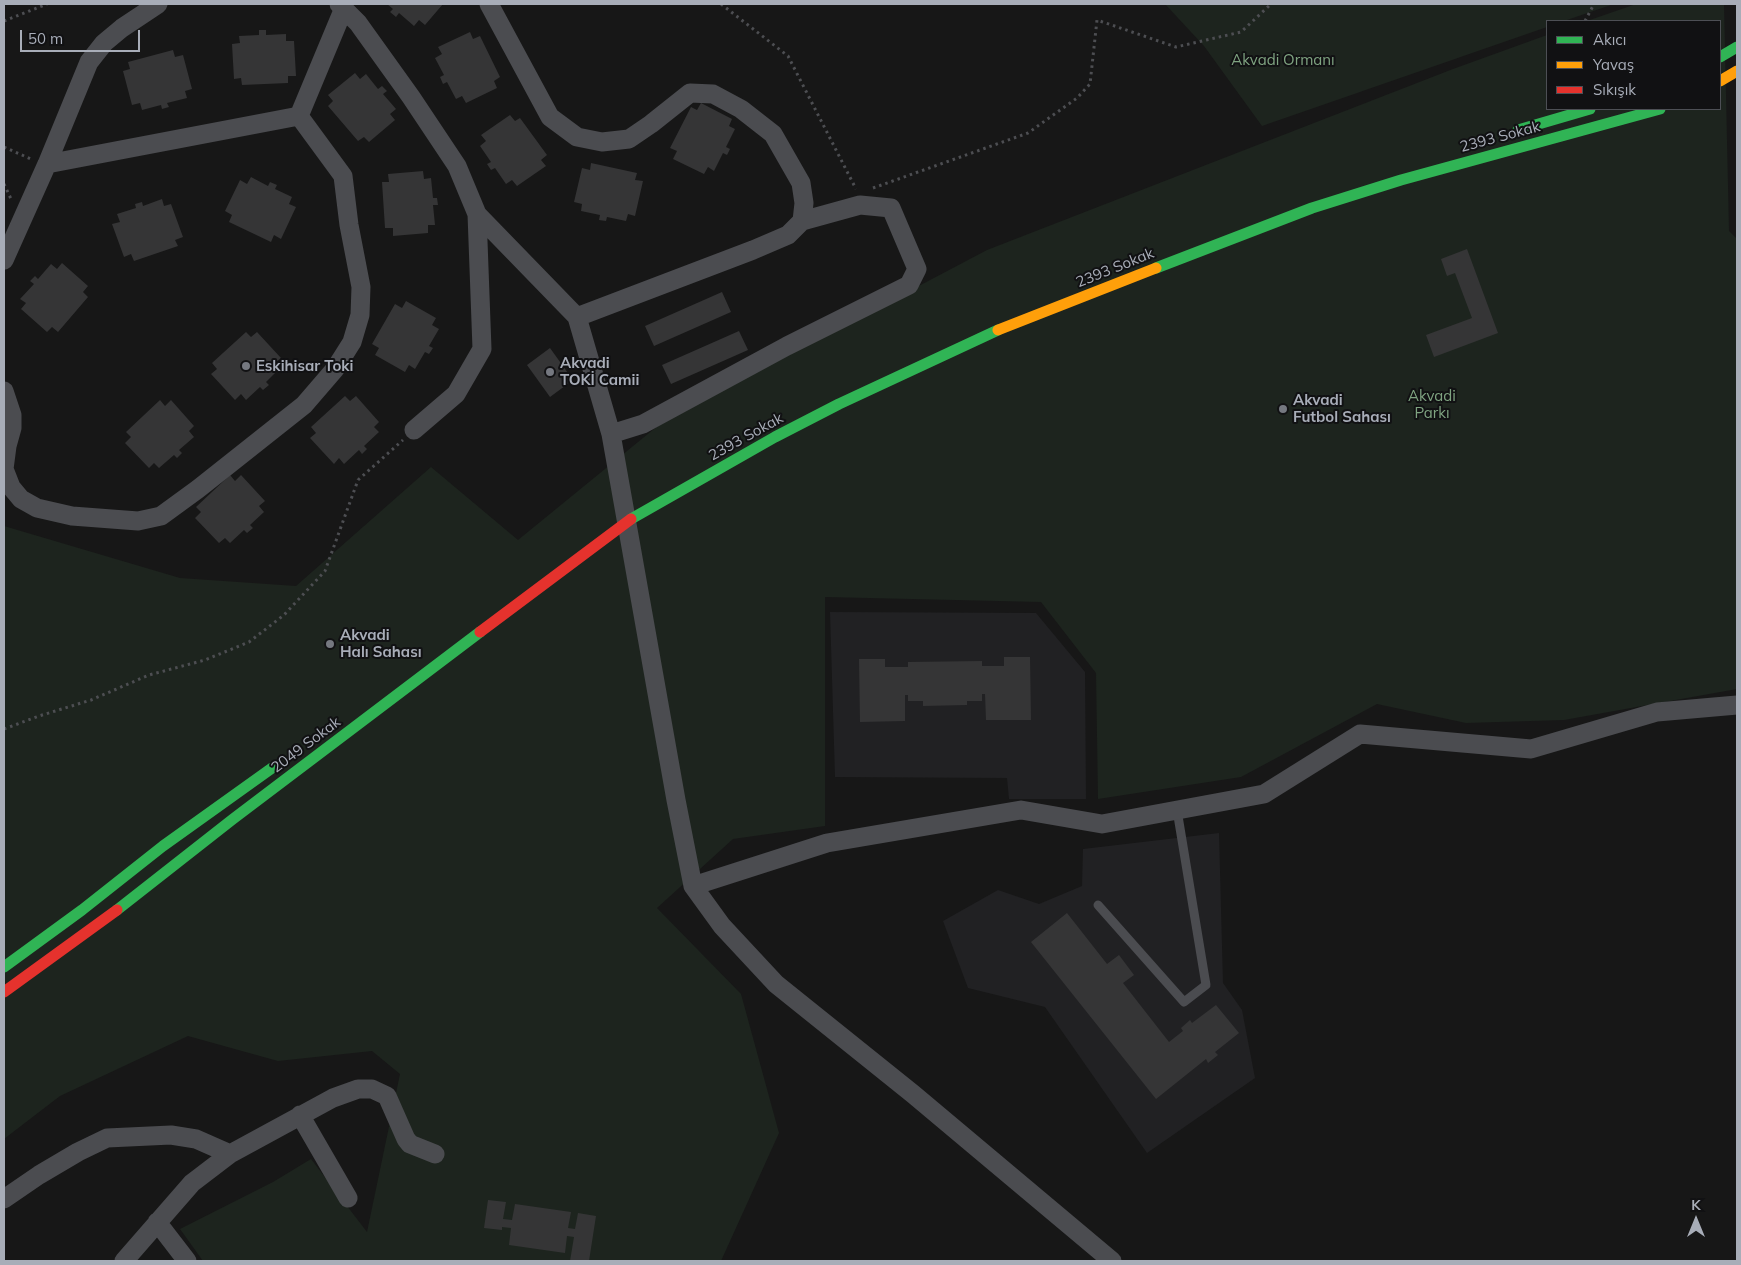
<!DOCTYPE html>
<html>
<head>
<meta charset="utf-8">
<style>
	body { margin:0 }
	#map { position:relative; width:1741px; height:1265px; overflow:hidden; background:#171717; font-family:Mulish,sans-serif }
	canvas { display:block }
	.frame { position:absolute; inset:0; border:5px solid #a8adb8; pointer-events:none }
	.legend { position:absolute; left:1546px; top:20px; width:175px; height:90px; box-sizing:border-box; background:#111113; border:1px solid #4d4f55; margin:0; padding:6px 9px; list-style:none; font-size:15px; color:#a8adb8 }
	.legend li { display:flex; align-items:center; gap:10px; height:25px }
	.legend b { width:25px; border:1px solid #4d4f55 }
	.north { position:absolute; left:1671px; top:1195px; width:50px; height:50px; -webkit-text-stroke:4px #111113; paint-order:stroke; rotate:0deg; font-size:14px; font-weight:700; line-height:20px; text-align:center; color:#a8adb8 }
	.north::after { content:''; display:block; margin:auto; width:18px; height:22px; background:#a8adb8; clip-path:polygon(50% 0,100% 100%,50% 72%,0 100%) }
	.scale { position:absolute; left:20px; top:30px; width:120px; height:22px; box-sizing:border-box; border:2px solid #a8adb8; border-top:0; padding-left:6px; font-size:15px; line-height:18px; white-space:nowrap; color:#a8adb8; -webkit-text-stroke:4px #111113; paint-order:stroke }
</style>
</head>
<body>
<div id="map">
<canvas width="1741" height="1265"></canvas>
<div class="frame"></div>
<ul class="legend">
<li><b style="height:6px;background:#30b455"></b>Akıcı</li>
<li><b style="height:6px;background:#ff9f0a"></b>Yavaş</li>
<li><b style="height:6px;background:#e5322d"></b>Sıkışık</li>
</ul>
<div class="north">K</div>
<div class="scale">50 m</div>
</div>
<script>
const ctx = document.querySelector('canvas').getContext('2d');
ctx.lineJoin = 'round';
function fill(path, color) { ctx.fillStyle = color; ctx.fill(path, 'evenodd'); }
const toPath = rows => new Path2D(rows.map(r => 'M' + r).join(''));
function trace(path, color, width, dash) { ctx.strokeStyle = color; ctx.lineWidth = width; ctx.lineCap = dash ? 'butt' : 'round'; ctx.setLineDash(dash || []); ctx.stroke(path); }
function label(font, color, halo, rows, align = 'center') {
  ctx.font = font + ' Mulish,sans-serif'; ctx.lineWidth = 4; ctx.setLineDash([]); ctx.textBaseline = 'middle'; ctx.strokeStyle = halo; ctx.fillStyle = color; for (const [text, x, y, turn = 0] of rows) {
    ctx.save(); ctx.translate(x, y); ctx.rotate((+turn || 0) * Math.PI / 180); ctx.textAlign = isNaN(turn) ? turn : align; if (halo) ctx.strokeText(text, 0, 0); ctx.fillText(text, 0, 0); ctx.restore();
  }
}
fill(toPath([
	[830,612,1036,613,1085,672,1086,799,1009,799,1007,778,835,777],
	[1219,833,1223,983,1242,1010,1255,1078,1147,1153,1045,1007,968,988,943,921,998,890,1039,904,1082,886,1083,849]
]), '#212123');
fill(toPath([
	[1165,4,1614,4,1564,21,1547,21,1547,27,1262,126,1204,46],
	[1636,4,1724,4,1729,231,1737,239,1737,689,1564,720,1466,723,1377,704,1241,777,1098,799,1096,673,1041,602,825,597,825,826,733,839,657,908,741,994,779,1133,721,1261,203,1261,180,1229,273,1182,311,1159,367,1232,400,1074,372,1051,278,1061,188,1036,60,1096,4,1139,4,526,180,578,296,586,431,467,518,540,665,420,987,250,1453,69,1547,35,1547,109,1720,109,1720,21,1587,21]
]), '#1d241e');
fill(toPath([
	[387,4,443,4,425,25,419,20,414,26,399,13,396,17,390,12,393,9],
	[259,30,266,30,266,35,286,34,286,41,294,41,296,76,288,76,288,83,242,85,241,78,234,79,232,44,240,43,239,36,259,35],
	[470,32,473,39,480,36,500,77,494,81,497,88,466,103,462,96,456,99,447,82,443,84,440,77,444,75,435,58,442,54,438,47],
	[173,50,175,57,183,55,192,89,185,91,187,98,167,103,169,107,162,109,161,105,142,110,140,103,132,105,123,71,130,69,128,62],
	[355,73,360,79,366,74,378,89,382,86,387,91,383,94,396,109,390,114,395,120,369,142,364,137,358,141,328,106,333,101,328,95],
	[701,103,732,119,729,126,735,129,726,147,730,149,727,155,723,153,714,171,708,167,704,174,673,159,677,151,670,148,691,107,697,110],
	[510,115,515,121,520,118,547,155,541,160,546,166,517,186,512,180,506,184,495,168,491,170,487,164,491,162,480,146,486,141,481,135],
	[591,163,637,173,635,180,643,181,635,216,628,214,626,221,607,217,606,221,599,220,600,215,581,211,582,204,574,202,582,168,590,170],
	[423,171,424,179,431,178,433,198,437,198,438,205,433,205,435,225,428,225,428,233,393,236,393,228,385,228,382,182,389,182,388,174],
	[251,177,268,186,270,182,277,185,275,189,292,197,289,204,296,207,281,239,274,235,271,242,229,222,232,215,225,211,240,180,247,184],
	[162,199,164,206,171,204,183,237,175,240,178,246,134,261,131,254,124,257,112,224,120,222,117,214,136,208,135,204,142,202,143,206],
	[1467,249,1498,333,1434,357,1426,335,1472,318,1455,273,1447,276,1441,259],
	[62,263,88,286,83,292,88,297,58,332,52,327,47,332,21,309,26,303,20,299,34,284,30,281,35,276,38,279,51,264,57,269],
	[722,292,731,312,654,346,645,326],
	[406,301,436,318,432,325,439,329,429,346,433,348,429,354,425,352,415,369,409,365,405,372,375,355,379,348,372,344,395,304,402,308],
	[739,331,748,350,671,384,662,365],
	[246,332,251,337,257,332,281,358,275,363,280,368,266,382,269,385,263,390,260,387,246,400,241,394,235,400,211,374,217,369,212,363],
	[550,348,573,380,550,397,527,365],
	[345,396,350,401,356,396,379,422,374,427,379,432,364,446,367,449,362,454,359,450,344,464,339,458,334,464,310,438,316,433,311,427],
	[160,400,165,406,171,400,194,426,189,431,194,437,179,450,182,453,177,458,174,455,159,468,154,463,149,468,125,443,131,437,126,432],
	[230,475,235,481,241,475,265,501,259,506,264,512,250,525,253,528,247,533,244,530,230,543,225,538,219,543,195,518,201,512,196,507],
	[1004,657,1030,657,1031,720,986,720,985,694,982,694,982,701,967,701,967,705,923,706,923,701,908,701,908,695,905,695,905,721,860,722,859,659,885,659,885,667,908,667,908,662,982,661,982,666,1004,666],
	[1067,913,1107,964,1119,955,1134,975,1123,983,1169,1042,1183,1031,1181,1028,1190,1020,1192,1023,1216,1005,1239,1033,1215,1052,1218,1055,1208,1063,1206,1059,1156,1099,1031,942],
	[488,1200,506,1202,503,1219,512,1220,515,1204,571,1212,568,1228,575,1229,578,1213,596,1216,589,1261,570,1261,574,1237,567,1236,565,1253,509,1245,511,1228,502,1227,502,1230,484,1228]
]), '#353536');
trace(toPath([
	[721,4,788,56,856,189],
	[4,21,47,4],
	[1585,21,1594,4],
	[4,147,33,160],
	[4,184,12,201],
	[873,188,1028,133,1077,98,1090,84,1097,20,1176,47,1241,32,1270,5,1269,4],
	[4,729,39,716,91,700,149,675,205,660,249,642,284,615,325,571,358,480,403,440]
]), '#4d4e52', 3, [2.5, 4]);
trace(toPath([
	[1098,905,1184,1002,1206,985,1177,810]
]), '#4b4c50', 9);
trace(toPath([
	[339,4,358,23,411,97,457,166,477,214,482,349,456,394,414,430],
	[489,4,550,117,577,137,602,142,629,139,651,124,690,93,713,94,741,109,773,134,801,183,804,203,802,221,788,235,753,250,577,317],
	[299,116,344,8],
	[47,164,299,116],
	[477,214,577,317,611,434,676,800,693,886,722,926,776,984,913,1094,1112,1261],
	[4,260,47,164,89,62,104,43,122,28,158,4],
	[4,391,12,415,12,428,7,446,4,469,11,487,21,499,37,508,72,516,138,521,161,516,198,489,304,405,335,369,352,342,360,315,361,287,349,225,343,176,299,116],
	[611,434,643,424,787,346,909,285,917,269,891,208,860,205,802,221],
	[693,886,827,843,1021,810,1102,824,1264,794,1360,734,1531,749,1657,712,1737,705],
	[300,1115,348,1198],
	[4,1199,39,1175,78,1152,107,1138,171,1135,196,1139,230,1154],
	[157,1222,187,1261],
	[124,1261,192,1183,230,1154,333,1098,358,1089,372,1089,387,1096,406,1139,410,1144,435,1154]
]), '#4b4c50', 19);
trace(toPath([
	[1720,57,1737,47],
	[1518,130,1590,109],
	[1156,268,1312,208,1401,180,1660,109],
	[631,519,775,437,839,404,998,330],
	[117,910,233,819,480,632],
	[4,967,82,910,163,846,272,768]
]), '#30b455', 11);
trace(toPath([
	[1720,81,1737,71],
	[998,330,1156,268]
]), '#ff9f0a', 11);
trace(toPath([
	[480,632,631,519],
	[4,992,117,910]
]), '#e5322d', 11);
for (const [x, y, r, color] of [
	[246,366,5,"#757880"],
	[550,372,5,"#757880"],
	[1283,409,5,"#757880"],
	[330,644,5,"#757880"]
]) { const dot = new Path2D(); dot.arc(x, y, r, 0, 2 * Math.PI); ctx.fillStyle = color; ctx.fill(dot); trace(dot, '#111113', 2); }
label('15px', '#7fa381', '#111113', [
	["Akvadi Ormanı",1283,60],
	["Akvadi",1432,396],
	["Parkı",1432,413]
]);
label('15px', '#a8adb8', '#111113', [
	["2393 Sokak",1500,137,-15],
	["2393 Sokak",1115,268,-22],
	["2393 Sokak",746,437,-29],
	["2049 Sokak",306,745,-37]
]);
label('bold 15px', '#a8adb8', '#111113', [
	["Akvadi",560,363],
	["TOKİ Camii",560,380],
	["Eskihisar Toki",256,366],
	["Akvadi",1293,400],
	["Futbol Sahası",1293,417],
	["Akvadi",340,635],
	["Halı Sahası",340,652]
], 'left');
</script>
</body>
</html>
